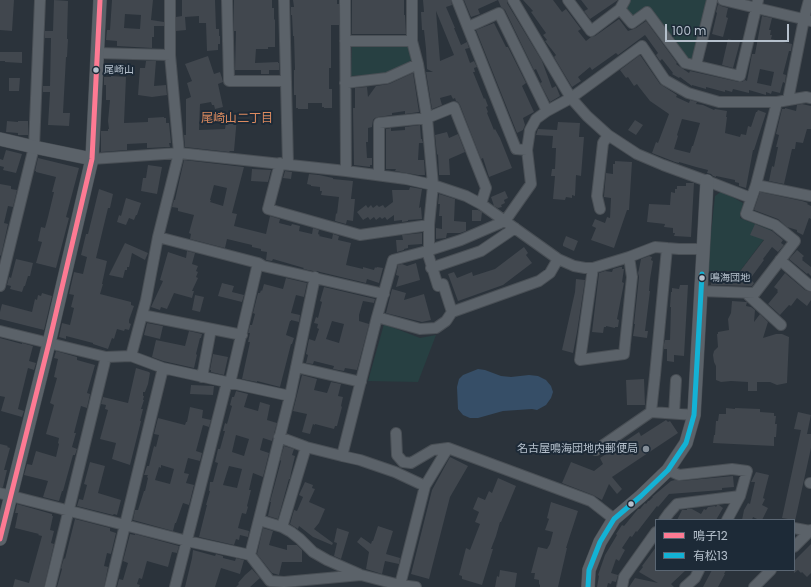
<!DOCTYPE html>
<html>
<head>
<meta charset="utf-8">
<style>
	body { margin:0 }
	#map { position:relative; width:811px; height:587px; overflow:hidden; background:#2b333b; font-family:Poppins,"Noto Sans JP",sans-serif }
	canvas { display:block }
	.legend { position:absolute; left:655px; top:519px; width:140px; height:52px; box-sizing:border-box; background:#1d2a37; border:1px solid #5a6673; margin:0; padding:5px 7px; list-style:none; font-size:12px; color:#b5c0cc }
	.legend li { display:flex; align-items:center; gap:8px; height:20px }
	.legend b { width:20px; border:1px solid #5a6673 }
	.scale { position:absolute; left:665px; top:24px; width:124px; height:18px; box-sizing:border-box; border:2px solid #b5c0cc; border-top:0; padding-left:5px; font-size:12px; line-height:14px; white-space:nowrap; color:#b5c0cc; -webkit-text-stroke:3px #1d2a37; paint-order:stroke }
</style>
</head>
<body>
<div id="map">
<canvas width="811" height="587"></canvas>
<ul class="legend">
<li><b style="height:5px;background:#fe7a93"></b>鳴子12</li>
<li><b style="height:5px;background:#13b2d5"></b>有松13</li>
</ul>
<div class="scale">100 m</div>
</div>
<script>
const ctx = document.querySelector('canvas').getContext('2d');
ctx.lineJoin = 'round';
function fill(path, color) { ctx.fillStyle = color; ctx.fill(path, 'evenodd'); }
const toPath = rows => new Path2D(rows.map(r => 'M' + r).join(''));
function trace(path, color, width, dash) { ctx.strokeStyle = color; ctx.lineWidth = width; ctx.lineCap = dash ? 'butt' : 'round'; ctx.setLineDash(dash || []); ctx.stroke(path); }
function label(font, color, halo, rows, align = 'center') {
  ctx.font = font + ' Poppins,"Noto Sans JP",sans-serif'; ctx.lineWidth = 4; ctx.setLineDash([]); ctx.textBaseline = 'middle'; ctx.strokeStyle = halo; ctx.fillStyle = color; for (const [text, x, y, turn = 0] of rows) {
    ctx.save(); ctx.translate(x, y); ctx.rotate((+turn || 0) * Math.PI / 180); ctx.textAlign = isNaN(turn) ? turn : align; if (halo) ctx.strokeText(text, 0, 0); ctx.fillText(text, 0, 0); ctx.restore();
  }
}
fill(toPath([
	[630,0,708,0,693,61,687,59,648,7,633,17,625,8],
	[409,45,412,60,387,73,351,76,352,46],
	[722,191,743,203,740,218,771,230,740,271,707,271,715,196],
	[384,324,420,338,436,335,418,382,368,381]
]), '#274042');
fill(toPath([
	[478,369,485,370,501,376,511,377,529,375,538,376,546,380,551,386,553,392,551,398,546,405,537,410,532,409,503,411,478,418,470,418,463,415,458,409,457,387,459,379,463,375]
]), '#364e67');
fill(toPath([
	[0,0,14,0,12,31,0,30],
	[54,0,68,1,67,39,68,39,67,57,66,57,63,113,70,113,69,126,48,125,50,92,43,92,43,86,50,86,51,38,45,38,45,31,53,31],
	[112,0,153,0,151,20,164,22,164,26,154,26,154,37,152,37,152,48,117,46,117,41,106,40,107,30,110,30],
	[125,14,141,15,140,29,124,28],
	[182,0,215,0,216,29,219,29,219,36,220,36,220,44,218,44,218,50,207,51,206,23,199,23,199,16,185,17,186,30,176,31,176,17,182,16],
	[234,0,272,0,272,8,274,8,274,19,275,20,275,47,268,47,268,49,256,49,255,63,278,62,278,63,279,63,279,70,269,70,269,74,261,74,261,70,235,70,236,31,234,31],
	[293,0,337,0,337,4,339,4,339,25,331,25,331,68,329,68,329,89,332,89,332,108,324,108,324,107,322,107,322,103,308,103,308,109,298,109,298,108,296,108,296,95,294,95,294,70,295,70,294,36,293,36,292,15,291,15,291,7,294,7],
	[352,0,404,0,404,15,405,15,406,34,352,34],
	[423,0,451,0,452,5,446,7,455,28,454,28,461,45,467,42,469,48,465,49,470,63,474,61,477,67,474,68,475,72,473,72,484,99,485,98,488,106,486,107,488,112,487,113,494,130,495,129,500,138,512,168,489,177,483,158,481,159,460,105,458,102,456,101,455,98,453,99,451,95,440,98,442,105,432,109,426,72,433,72,427,69,426,49,424,30,422,30,421,12,424,12],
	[436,11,454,55,440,61],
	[464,0,507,0,507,3,542,61,552,88,556,86,560,96,550,102,540,83,542,82,536,69,534,70,505,10,501,7,498,0,478,9,480,14,471,17],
	[523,0,553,0,562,12,566,9,581,29,578,31,586,41,591,37,595,36,619,19,628,31,636,28,646,21,677,63,676,64,689,73,690,71,739,82,742,82,745,80,747,81,752,54,755,54,762,16,772,18,769,30,771,30,770,35,772,35,771,39,792,44,791,51,789,51,783,74,786,75,785,83,783,82,780,93,772,91,771,94,766,92,766,95,749,90,749,93,733,89,732,92,725,90,725,92,706,87,706,89,692,85,692,86,680,77,679,78,672,74,673,73,662,59,660,61,656,55,658,53,645,35,618,55,616,53,592,70,590,67,578,77,581,81,572,87,554,57,556,55,545,41,547,40,543,35,546,33,531,12,533,11],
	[760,69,774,72,771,86,757,83],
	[581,0,618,0,590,19,584,11,588,9],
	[718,4,721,6,728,8,726,17,728,18,723,37,712,34,717,13,716,12],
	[494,23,506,47,508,47,526,83,522,86,534,112,523,118,525,125,523,130,517,133,476,30],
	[728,39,740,42,733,68,722,65],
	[0,52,22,52,22,63,5,62,5,61,0,61],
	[640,55,660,84,677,95,676,97,689,103,690,100,697,102,696,104,703,105,714,110,715,109,727,111,726,117,727,117,725,133,740,137,741,134,746,135,748,126,751,127,756,112,757,112,758,110,766,113,754,150,753,150,746,188,739,186,739,183,735,182,735,180,716,176,716,177,713,176,711,174,707,173,708,170,696,167,679,162,679,163,675,162,652,153,656,142,658,143,669,114,650,101,639,87,637,84,634,86,628,77,626,78,620,70],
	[682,119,700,123,693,146,692,146,690,153,674,149,678,136,677,135],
	[208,56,214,74,220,72,222,78,223,82,218,84,223,107,215,109,214,105,212,105,211,102,200,104,199,130,225,129,227,116,237,117,234,151,230,151,229,152,185,147,184,135,186,135,186,99,191,97,187,83,192,81,185,64],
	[146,61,156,61,154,86,166,85,167,95,152,97,138,95,140,68,145,68],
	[413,73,419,112,405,114,405,111,392,113,392,115,378,117,375,118,373,120,372,127,368,128,368,142,366,142,367,158,372,158,372,165,370,165,370,167,354,165,353,108,355,108,355,88,367,87,368,97,376,86,389,84],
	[111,76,126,77,124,123,148,122,148,118,164,117,164,118,166,118,166,123,169,123,171,143,169,143,170,147,147,148,147,143,127,144,127,150,101,152,101,131,108,131,108,129,109,129,108,121,110,100,106,100,106,85,104,85,104,77,111,77],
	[9,78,20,78,19,91,9,91],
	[802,104,811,106,811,129,807,129,803,143,796,142,795,149,792,149,784,184,769,181,772,166,774,167,778,147,776,147,779,135,776,134,782,109,785,109,785,108,796,111,797,105],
	[635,120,643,125,636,135,628,130],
	[7,121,18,122,18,121,28,121,28,135,18,135,18,133,6,132],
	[558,122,580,123,579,137,584,137,581,176,576,175,575,196,572,195,572,198,566,197,565,200,553,199,555,176,551,176,552,169,555,169,556,148,552,148,553,136,536,135,538,129,557,130],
	[420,125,421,139,422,139,423,143,419,143,418,160,424,160,425,175,418,175,395,171,396,169,386,169,386,129,391,128,391,131,405,130,405,127],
	[447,132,449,138,458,134,465,152,449,159,450,175,439,175,438,154,437,155,435,135],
	[6,150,22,154,16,173,3,170,4,167,0,166,0,159,3,160],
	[38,158,79,168,66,217,69,218,56,268,36,263,42,242,38,241,41,227,45,228,48,217,54,192,52,192,56,177,36,172,36,171,35,171],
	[184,160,244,167,232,213,237,214,234,226,266,234,270,216,280,219,279,223,291,226,292,224,300,226,299,231,312,234,313,228,319,230,318,234,320,235,319,236,332,239,333,234,339,236,338,240,351,243,346,265,363,269,363,267,374,270,375,267,376,268,377,267,383,268,379,283,367,279,366,283,320,272,317,271,313,271,303,269,304,268,273,259,272,261,266,260,267,252,261,251,261,249,252,247,252,245,227,239,225,248,190,239,191,234,189,233,194,215,178,211,178,208,172,207,174,200,175,200],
	[214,185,227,188,223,206,210,202,211,200,210,200],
	[615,161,632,162,629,210,627,210,614,248,591,240,596,228,592,226,595,219,605,223,607,217,610,218,611,198,604,197,604,196,606,173,613,174,613,164,615,164],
	[148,165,162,167,157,194,141,191,143,178,146,178],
	[252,169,271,170,268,182,251,181],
	[285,171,292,172,291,179,283,178],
	[309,174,319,175,333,178,333,179,353,181,351,199,355,199,353,221,347,220,346,224,335,221,336,213,337,214,339,197,321,195,322,191,320,191,320,187,311,186,311,185,307,184],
	[686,183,694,183,691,237,674,236,675,233,673,233,673,228,664,227,665,224,647,222,649,204,670,205,671,192,675,193,675,189,677,189,677,186,686,186],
	[0,184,11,186,11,189,17,190,13,207,8,206,4,223,8,224,1,256,0,255],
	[410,187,422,189,419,208,421,207,422,219,408,220,408,221,402,222,402,220,394,221,394,215,387,220,385,217,382,219,380,217,376,220,374,217,370,220,368,217,363,220,357,212,366,205,368,208,371,205,373,208,377,205,379,207,383,205,385,208,393,202,392,190,409,190],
	[99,189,113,194,110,208,108,208,96,258,107,261,102,284,103,284,100,294,131,302,131,305,134,306,129,320,129,323,131,324,129,330,125,329,124,331,117,329,114,339,112,338,108,349,93,344,93,343,66,336,66,339,59,337,62,323,70,325,74,308,71,307,74,295,69,294,74,272,83,274,87,257,81,255,86,234,88,234],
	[505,191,508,198,504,200,505,203,501,205,502,207,498,208,494,206,491,197],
	[760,192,802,201,808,203,807,204,811,206,811,219,809,218,803,235,797,232,797,230,787,227,778,219,754,210],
	[439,194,455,199,454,221,466,222,466,231,460,233,447,233,446,238,436,239,436,228,442,229,442,216,439,216,440,204,438,204],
	[126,198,141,203,137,215,136,215,134,220,129,218,126,225,117,222,119,215,121,216],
	[472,210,478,210,482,212,481,221,472,221],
	[755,224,772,231,783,240,781,243,784,245,778,252,772,247,763,259,764,260,750,279,754,283,752,286,711,285,712,275,733,276,733,275,738,274,764,240,750,235],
	[422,233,422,244,408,245,408,248,404,249,404,250,397,252,396,240,403,240,402,235],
	[566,236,578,241,574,251,563,246,563,244],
	[125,243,148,253,145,260,132,253,129,267,127,267,127,270,125,270,123,278,109,275],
	[524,247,528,253,526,255,532,263,503,285,458,301,448,274,454,272,457,278,472,272,473,276,495,269],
	[797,250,804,256,802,258,803,259,802,260,811,267,811,276,808,273,807,274,789,259],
	[187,251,195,253,192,264,198,266,196,271,198,272,196,277,198,278,192,291,194,291,192,298,174,293,167,309,161,307,160,310,151,307,163,281,160,280,168,252,186,258],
	[649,256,652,257,651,260,653,261,650,279,649,291,650,291,645,331,648,331,647,338,633,336,635,324,634,324,639,277,638,273,639,269,641,259],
	[16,259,33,263,30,276,28,276,25,286,24,286,22,292,10,289,11,286,7,285,9,277,11,278],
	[416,263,420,280,396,287,399,276,396,275,398,265,402,264,407,266],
	[620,267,622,267,622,269,624,269,622,282,624,283,617,319,619,320,618,327,615,327,615,328,606,326,606,327,604,327,603,333,592,332,599,273,605,271,612,272,613,269],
	[785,273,805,290,811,292,811,300,807,306,797,298,791,306,789,305,780,315,768,304,778,292,777,291,778,290,774,287],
	[286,278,307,283,304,297,296,295,291,313,300,315,299,322,291,320,291,321,290,321,286,335,294,338,292,344,291,344,280,387,257,381,257,382,242,379,250,342,248,342,250,333,248,333,250,325,252,325,255,314,253,313,258,293,260,293,261,290,262,291,264,284,283,289],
	[576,279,585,280,577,332,573,353,562,350,575,292],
	[222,283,234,286,232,292,244,295,242,302,218,296],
	[680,285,688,285,684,356,674,355,674,362,667,361,667,349,664,349,664,344,665,340,670,340,671,307,670,307,671,292,672,292,672,288,679,289],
	[324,287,375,299,374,303,363,301,359,315,359,321,369,324,357,370,345,368,344,371,333,369,334,366,314,361,313,364,306,363,308,355,306,354,309,339,315,341,319,329,317,328,318,324,314,323,316,317,318,318,322,302,320,301],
	[332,321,344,324,339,343,326,339],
	[392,289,406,293,404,300,424,294,431,320,422,322,386,313],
	[42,293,52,296,44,330,0,319,0,312,2,304,32,312,35,299,37,300,38,295,41,296],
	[195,295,204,297,200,312,192,310],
	[732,301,746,302,747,302,746,306,751,307,755,310,754,322,760,314,768,322,763,338,776,334,782,334,789,337,787,383,777,385,770,382,757,382,757,391,748,391,748,382,731,381,721,382,716,380,716,366,714,362,713,355,714,351,718,347,717,334,718,334,718,332,729,330,728,319,731,313],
	[147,323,163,326,160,339,144,335],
	[189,331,202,334,201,338,200,338,196,354,197,355,194,368,163,361,152,357,156,340,185,346],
	[0,338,22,344,22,343,33,346,29,361,36,363,34,370,28,368,18,409,24,411,22,417,1,411,5,397,0,396],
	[56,351,77,357,77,360,95,365,87,393,90,394,87,408,81,406,74,433,76,433,72,447,77,449,75,455,73,455,63,491,62,491,59,501,43,497,48,481,24,475,27,464,32,465,36,451,56,457,59,444,58,443,59,438,46,434,54,405,50,403,57,378,54,377,58,359,54,358],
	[213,354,228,357,224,375,211,372,211,370,210,370],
	[136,368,149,372,150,373,148,384,145,392,143,392,143,396,144,396,143,400,144,400,141,409,143,409,140,421,141,421,130,465,112,459,116,443,100,439,108,410,105,409,106,405,101,404,103,397,128,403],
	[302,375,317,379,314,390,327,393,331,382,341,384,338,396,343,397,341,406,342,407,337,426,335,426,334,429,315,424,315,425,313,424,310,434,302,432,307,414,293,411],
	[644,379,645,405,627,405,626,380],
	[191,385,214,386,213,395,190,394],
	[236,391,248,394,244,407,258,411,260,402,270,405,267,420,277,423,272,441,263,438,260,450,269,453,263,477,253,473,249,490,251,490,247,506,248,507,246,514,242,513,238,528,249,531,248,537,240,535,239,540,236,539,234,545,199,537,207,505,206,505,210,491,209,491,210,482,213,482,218,463,215,462,218,449,220,449,225,431,223,431,225,423,227,424,232,406,230,405,232,397,234,397],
	[236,435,249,439,244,456,232,452],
	[229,466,242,469,237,488,223,485],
	[190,407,203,410,202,418,211,420,209,427,203,425,196,451,202,453,200,461,188,458,184,473,189,474,186,483,194,485,189,505,183,503,176,523,175,523,173,531,133,520,135,510,138,510,144,491,145,491,148,478,147,477,148,475,144,475,147,466,149,466,154,446,156,447,159,435,154,434,158,418,185,425,186,422,187,422],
	[161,465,174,469,170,484,155,480,159,467,161,468],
	[726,408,735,409,735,408,760,409,760,412,774,413,774,416,776,416,775,424,777,424,776,437,774,437,774,446,713,443,714,435,715,435,716,421,718,421,719,414,726,414],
	[798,412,811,415,807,434,811,434,811,448,795,521,794,520,782,518,801,430,794,429],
	[666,420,668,422,670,421,678,433,612,477,622,489,617,494,609,484,602,500,593,495,562,483,571,462,594,471,603,464,600,458,639,432,641,436],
	[0,444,8,446,7,447,10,448,4,470,7,470,3,487,0,487],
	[284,446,294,449,292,455,295,456,291,473,290,479,289,479,278,519,268,516,271,502,270,502,281,461,280,460],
	[450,457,468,466,450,497,429,579,411,574,432,490],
	[90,462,105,466,98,493,121,500,117,515,114,514,113,515,77,506,79,499,83,500,87,485,84,484],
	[756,472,769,475,763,498,765,499,762,505,768,508,762,520,759,520,753,517,752,520,742,520,744,510,748,503,750,504,755,482,751,482],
	[733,476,734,487,722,488,722,490,669,494,658,507,657,506,637,532,636,531,632,537,630,536,622,548,625,550,619,561,616,559,611,573,618,575,616,582,612,581,611,584,608,583,607,587,597,587,599,576,598,575,605,555,617,535,616,534,622,525,624,526,638,509,640,509,645,503,646,504,648,501,649,501,653,497,652,497,671,481,675,480,680,481],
	[498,478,516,486,501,522,500,522,496,536,491,549,493,549,482,585,462,579,462,576,459,575,466,548,470,550,480,524,475,522,479,512,473,509,478,497,485,500,489,491,492,493],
	[305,482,313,485,312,488,315,489,309,502,325,509,319,523,314,529,333,543,332,545,313,537,299,526,298,529,290,524,294,510,297,511,303,497,299,495],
	[551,502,578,511,566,548,567,548,558,587,540,587,540,585,539,584,539,580,534,579,535,573,531,573,538,547,547,549,550,544,553,532,545,530,549,519,547,518],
	[17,504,52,514,52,516,53,516,50,530,54,531,51,543,54,544,44,587,13,587,15,579,29,583,42,536,38,535,39,534,15,528,18,513,15,513],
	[717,505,719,505,723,508,716,520,677,520,682,510,687,510,687,509,692,509,701,514,704,509,706,510,708,507,715,506,716,507],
	[75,519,110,528,110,531,116,533,111,554,107,553,104,566,108,567,104,587,57,587,62,569,61,568,64,558,65,559],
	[378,526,393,531,386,554,400,558,399,564,385,561,382,574,366,569,369,552,357,542,361,537,371,544,372,541,373,541],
	[263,528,273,531,269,545,287,550,287,545,297,545,302,550,302,562,282,562,279,575,272,573,257,554],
	[337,528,349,532,341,559,334,556,337,543,334,542],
	[130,534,135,535,135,534,179,546,177,553,172,552,168,567,147,561,142,579,139,578,137,584,140,585,139,587,117,587,119,579,123,580,128,563,123,561],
	[811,544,811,573,807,577,802,572,801,573,798,570,794,573,794,561],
	[656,547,656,570,686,570,671,584,674,587,629,587,635,578,658,583,639,572,643,567,642,566,648,558],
	[193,550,215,556,216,554,223,556,223,558,235,561,236,558,244,560,240,574,221,568,215,587,185,587,192,558],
	[252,569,260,578,250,587,236,587,239,584,238,583,245,575],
	[500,570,517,573,515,587,495,587,497,576,499,577],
	[712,570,726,570,724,574,725,574,718,587,703,587]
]), '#41474e');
const minor = toPath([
	[227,0,229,81,286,81],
	[284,0,288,164],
	[345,0,346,171],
	[412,0,412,41,418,64,427,118,433,185,429,225,429,250],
	[457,0,516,149,527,150],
	[513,0,571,98,587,116,608,135,637,154,663,165,707,181,751,198],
	[568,0,591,31,620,9,625,0],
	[723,0,811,21],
	[620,9,632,23,647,12,685,63,740,76,758,0],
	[468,27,499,13,547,111],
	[345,41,412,41],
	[97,53,170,55],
	[696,65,712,0],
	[345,83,387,78,418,64],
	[788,100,804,19,809,0],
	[92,159,179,153,346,171,406,179,433,185,466,196,481,204,558,259,574,266,585,268,593,268,629,257,655,247,679,249,704,249],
	[280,163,268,209,360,235,429,225],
	[379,175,379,123,427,118,454,107,486,188,481,204],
	[756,185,811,196],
	[600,209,597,196,603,143,608,135],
	[158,237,258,263,263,266,384,294],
	[667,248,655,375,651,412,694,415],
	[427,251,438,286,443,284,452,312],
	[780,260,809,285,811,286],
	[431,268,481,251,515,228],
	[593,268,580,360,624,354,632,277,629,257],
	[0,286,34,147,40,0],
	[701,291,755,293,795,241,775,225,746,214,756,185,777,102],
	[746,293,781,325],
	[142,315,242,335],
	[377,317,420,329,436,328,446,321,452,312,539,281,550,273,558,259],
	[0,331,106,357,131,356,163,368,290,396],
	[131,356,146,300,158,237,179,153,170,55,170,0],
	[296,367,361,382],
	[202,377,211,329],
	[230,383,258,263],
	[674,413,676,380],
	[396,433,397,455,403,462,411,463,433,450,448,448,591,501,614,519],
	[279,437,306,447,342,456,377,317,393,260,427,251,461,240,505,221,531,184,527,150,530,130,536,119,547,111,571,98,642,46,665,80,688,93,719,102,777,102,806,97,811,98],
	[596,450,651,412],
	[342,456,360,460,395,472,425,486],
	[668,470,679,475,732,469,747,471,740,496,727,520],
	[810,483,811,483],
	[0,493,187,541,250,555,270,581,284,582,361,575,400,585,416,587],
	[259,520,282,527,306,447],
	[664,520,669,513,677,504,740,496],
	[282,527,291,532,300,539,313,552,327,560,359,574],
	[794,528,810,531,811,530],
	[794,547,810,531],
	[250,555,290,396,315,277],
	[400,585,425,486,448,448],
	[50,587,106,357],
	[110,587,163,368],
	[175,587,227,382],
	[622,587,624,577,656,532],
	[685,587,695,578,699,570],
	[754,587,771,570]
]);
const tertiary = toPath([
	[0,139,34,147,92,159],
	[0,539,49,343,92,159,100,0],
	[588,587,589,570,600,542,614,519,641,496,668,470,686,443,694,415,707,181]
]);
trace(minor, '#494f55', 12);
trace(tertiary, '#494f55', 14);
trace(minor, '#5b6269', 10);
trace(tertiary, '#5b6269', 13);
trace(toPath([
	[0,539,49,343,92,159,100,0]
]), '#fe7a93', 5);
trace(toPath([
	[588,587,589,570,600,542,614,519,641,496,668,470,686,443,694,415,702,274]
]), '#13b2d5', 5);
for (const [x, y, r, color] of [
	[96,70,3.5,"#b5c0cc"],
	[702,278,3.5,"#b5c0cc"],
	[646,449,4,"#858f99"],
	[631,504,3.5,"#b5c0cc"]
]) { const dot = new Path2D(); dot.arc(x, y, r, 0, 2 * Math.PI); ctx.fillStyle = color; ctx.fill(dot); trace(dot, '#1d2a37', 1.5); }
label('10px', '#b5c0cc', '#1d2a37', [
	["尾崎山",104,70],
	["鳴海団地",710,278]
], 'left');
label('11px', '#b5c0cc', '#1d2a37', [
	["名古屋鳴海団地内郵便局",638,449]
], 'right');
label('12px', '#dd8b5f', '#1d2a37', [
	["尾崎山二丁目",237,119]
]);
</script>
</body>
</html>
